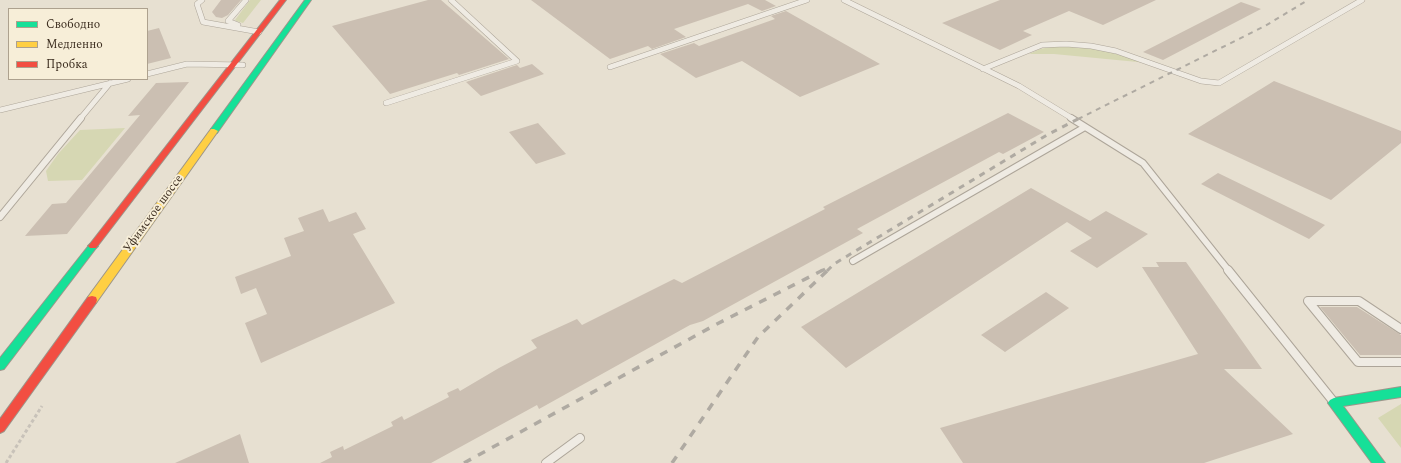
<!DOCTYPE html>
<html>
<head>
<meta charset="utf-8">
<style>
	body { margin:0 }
	#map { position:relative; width:1401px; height:463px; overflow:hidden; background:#e7e0d1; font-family:Spectral,serif }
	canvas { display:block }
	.legend { position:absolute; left:8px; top:8px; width:140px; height:72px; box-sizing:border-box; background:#f7eed8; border:1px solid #ada18e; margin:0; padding:5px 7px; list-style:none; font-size:12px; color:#3d2e20 }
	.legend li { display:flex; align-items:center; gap:8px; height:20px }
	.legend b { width:20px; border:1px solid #ada18e }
</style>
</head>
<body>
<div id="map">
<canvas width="1401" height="463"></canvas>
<ul class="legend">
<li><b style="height:5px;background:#16e098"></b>Свободно</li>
<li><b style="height:5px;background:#ffcf43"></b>Медленно</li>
<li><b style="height:5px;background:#f24e42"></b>Пробка</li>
</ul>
</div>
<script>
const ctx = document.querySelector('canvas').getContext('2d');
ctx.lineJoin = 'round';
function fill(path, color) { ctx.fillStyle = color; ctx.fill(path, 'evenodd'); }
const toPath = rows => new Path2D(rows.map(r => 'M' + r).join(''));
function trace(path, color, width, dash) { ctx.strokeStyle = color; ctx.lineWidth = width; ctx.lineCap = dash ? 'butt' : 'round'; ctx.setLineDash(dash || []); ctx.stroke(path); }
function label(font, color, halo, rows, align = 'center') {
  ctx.font = font + ' Spectral,serif'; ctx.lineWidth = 4; ctx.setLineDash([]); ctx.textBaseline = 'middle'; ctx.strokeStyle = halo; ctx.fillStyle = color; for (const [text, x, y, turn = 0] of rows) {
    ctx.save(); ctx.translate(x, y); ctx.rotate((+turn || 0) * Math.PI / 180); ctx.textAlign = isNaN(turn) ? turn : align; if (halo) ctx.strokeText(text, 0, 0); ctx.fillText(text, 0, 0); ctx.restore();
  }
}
fill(toPath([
	[250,0,261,0,243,23,236,21,235,20],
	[1055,46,1092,47,1148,63,1054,54,1029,54,1040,49],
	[125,128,82,180,48,181,46,171,58,154,80,130],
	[1401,404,1401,448,1378,418]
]), '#d6d7b3');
fill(toPath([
	[221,0,241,0,228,15,222,18,216,17,212,12],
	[428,0,441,0,509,59,459,75,457,73,390,94,332,26],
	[531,0,765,0,776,6,762,11,748,4,674,29,686,37,652,49,648,46,610,59],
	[1000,0,1156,0,1103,25,1069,11,1023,31,1032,35,1000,50,942,23],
	[1241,2,1261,9,1163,60,1143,52],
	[786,11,880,64,800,97,742,61,696,78,660,54,694,43,699,46,775,19,771,16],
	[159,28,171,58,147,64,147,31],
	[532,64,544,74,481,96,466,82,517,65,520,68],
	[1274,81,1401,131,1401,143,1331,200,1188,134],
	[189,82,67,234,25,236,52,204,66,203,140,115,128,116,156,83],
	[1008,113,1044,132,1003,154,999,152,857,229,863,233,703,321,690,325,539,409,537,405,431,463,320,463,332,457,330,452,343,446,344,450,393,426,391,422,402,416,404,420,449,397,447,393,458,388,460,391,499,368,537,348,531,340,577,319,582,325,674,279,682,283,825,209,823,207],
	[538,123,566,154,536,164,509,132],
	[1218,173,1325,225,1309,239,1201,184],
	[1031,188,1090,221,1106,211,1148,234,1097,268,1070,251,1092,238,1067,222,846,368,801,327],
	[323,209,329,222,356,212,366,229,353,234,395,303,261,363,245,323,267,314,256,288,241,294,235,277,291,256,284,238,304,231,298,218],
	[1156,262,1186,262,1262,369,1224,369,1293,434,1204,463,963,463,940,428,1198,354,1142,267,1159,267],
	[1046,292,1069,308,1005,352,981,335],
	[1320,307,1357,307,1401,335,1401,355,1360,355],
	[240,434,249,463,175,463]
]), '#cbbfb2');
const laneFar2 = toPath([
	[202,0,197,4,203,22,259,32],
	[844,0,1019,86,1073,119],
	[238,25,228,21,246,0],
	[610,67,807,0],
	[983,69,1042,45,1066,44,1091,46,1116,51,1201,81,1219,83,1362,0],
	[147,74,187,64,243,65],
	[386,103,517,61,451,0],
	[0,110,128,79],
	[80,119,110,83]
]);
const laneFar1 = toPath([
	[1071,118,1143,163,1229,271],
	[0,217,81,118],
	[853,261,1085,127]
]);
const lane = toPath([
	[1228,270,1333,401],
	[1401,329,1359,301,1308,301,1358,362,1401,362],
	[546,463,580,438]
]);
const fast = toPath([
	[305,0,311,0,217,133,211,133,211,129,305,0],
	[93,243,98,246,96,248,4,369,0,370,0,358,90,244,93,243],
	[1401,387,1401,397,1343,406,1385,463,1372,463,1328,403,1330,400,1334,398,1401,387]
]);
const slow = toPath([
	[211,129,214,129,218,131,96,303,88,303,87,300,88,297,211,129]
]);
const jam = toPath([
	[280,0,286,0,96,248,90,248,88,246,90,244,280,0],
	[92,296,96,297,97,300,96,303,4,431,0,433,0,419,88,297,92,296]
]);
trace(laneFar2, '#ada599', 6);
trace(laneFar1, '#ada599', 8);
trace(lane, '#ada599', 10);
trace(fast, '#9c958a', 2);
trace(slow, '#9c958a', 2);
trace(jam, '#9c958a', 2);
trace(toPath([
	[6,463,42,406]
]), '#c8c2b9', 3, [3.5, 2.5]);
trace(laneFar2, '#efebe3', 5);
trace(laneFar1, '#efebe3', 6);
trace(lane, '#efebe3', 8);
fill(fast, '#16e098');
fill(slow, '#ffcf43');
fill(jam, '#f24e42');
trace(toPath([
	[1078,119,1265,26,1308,0]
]), '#afaaa2', 2, [5, 5]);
trace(toPath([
	[821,271,825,269],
	[827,271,834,264,1047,135,1080,118]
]), '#afaaa2', 3, [6, 6]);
trace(toPath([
	[464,463,715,325,823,270],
	[672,463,758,337,828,270]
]), '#afaaa2', 3.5, [8, 8]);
label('12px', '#3d2e20', '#f7eed8', [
	["Уфимское шоссе",154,214,-54]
]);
</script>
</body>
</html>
